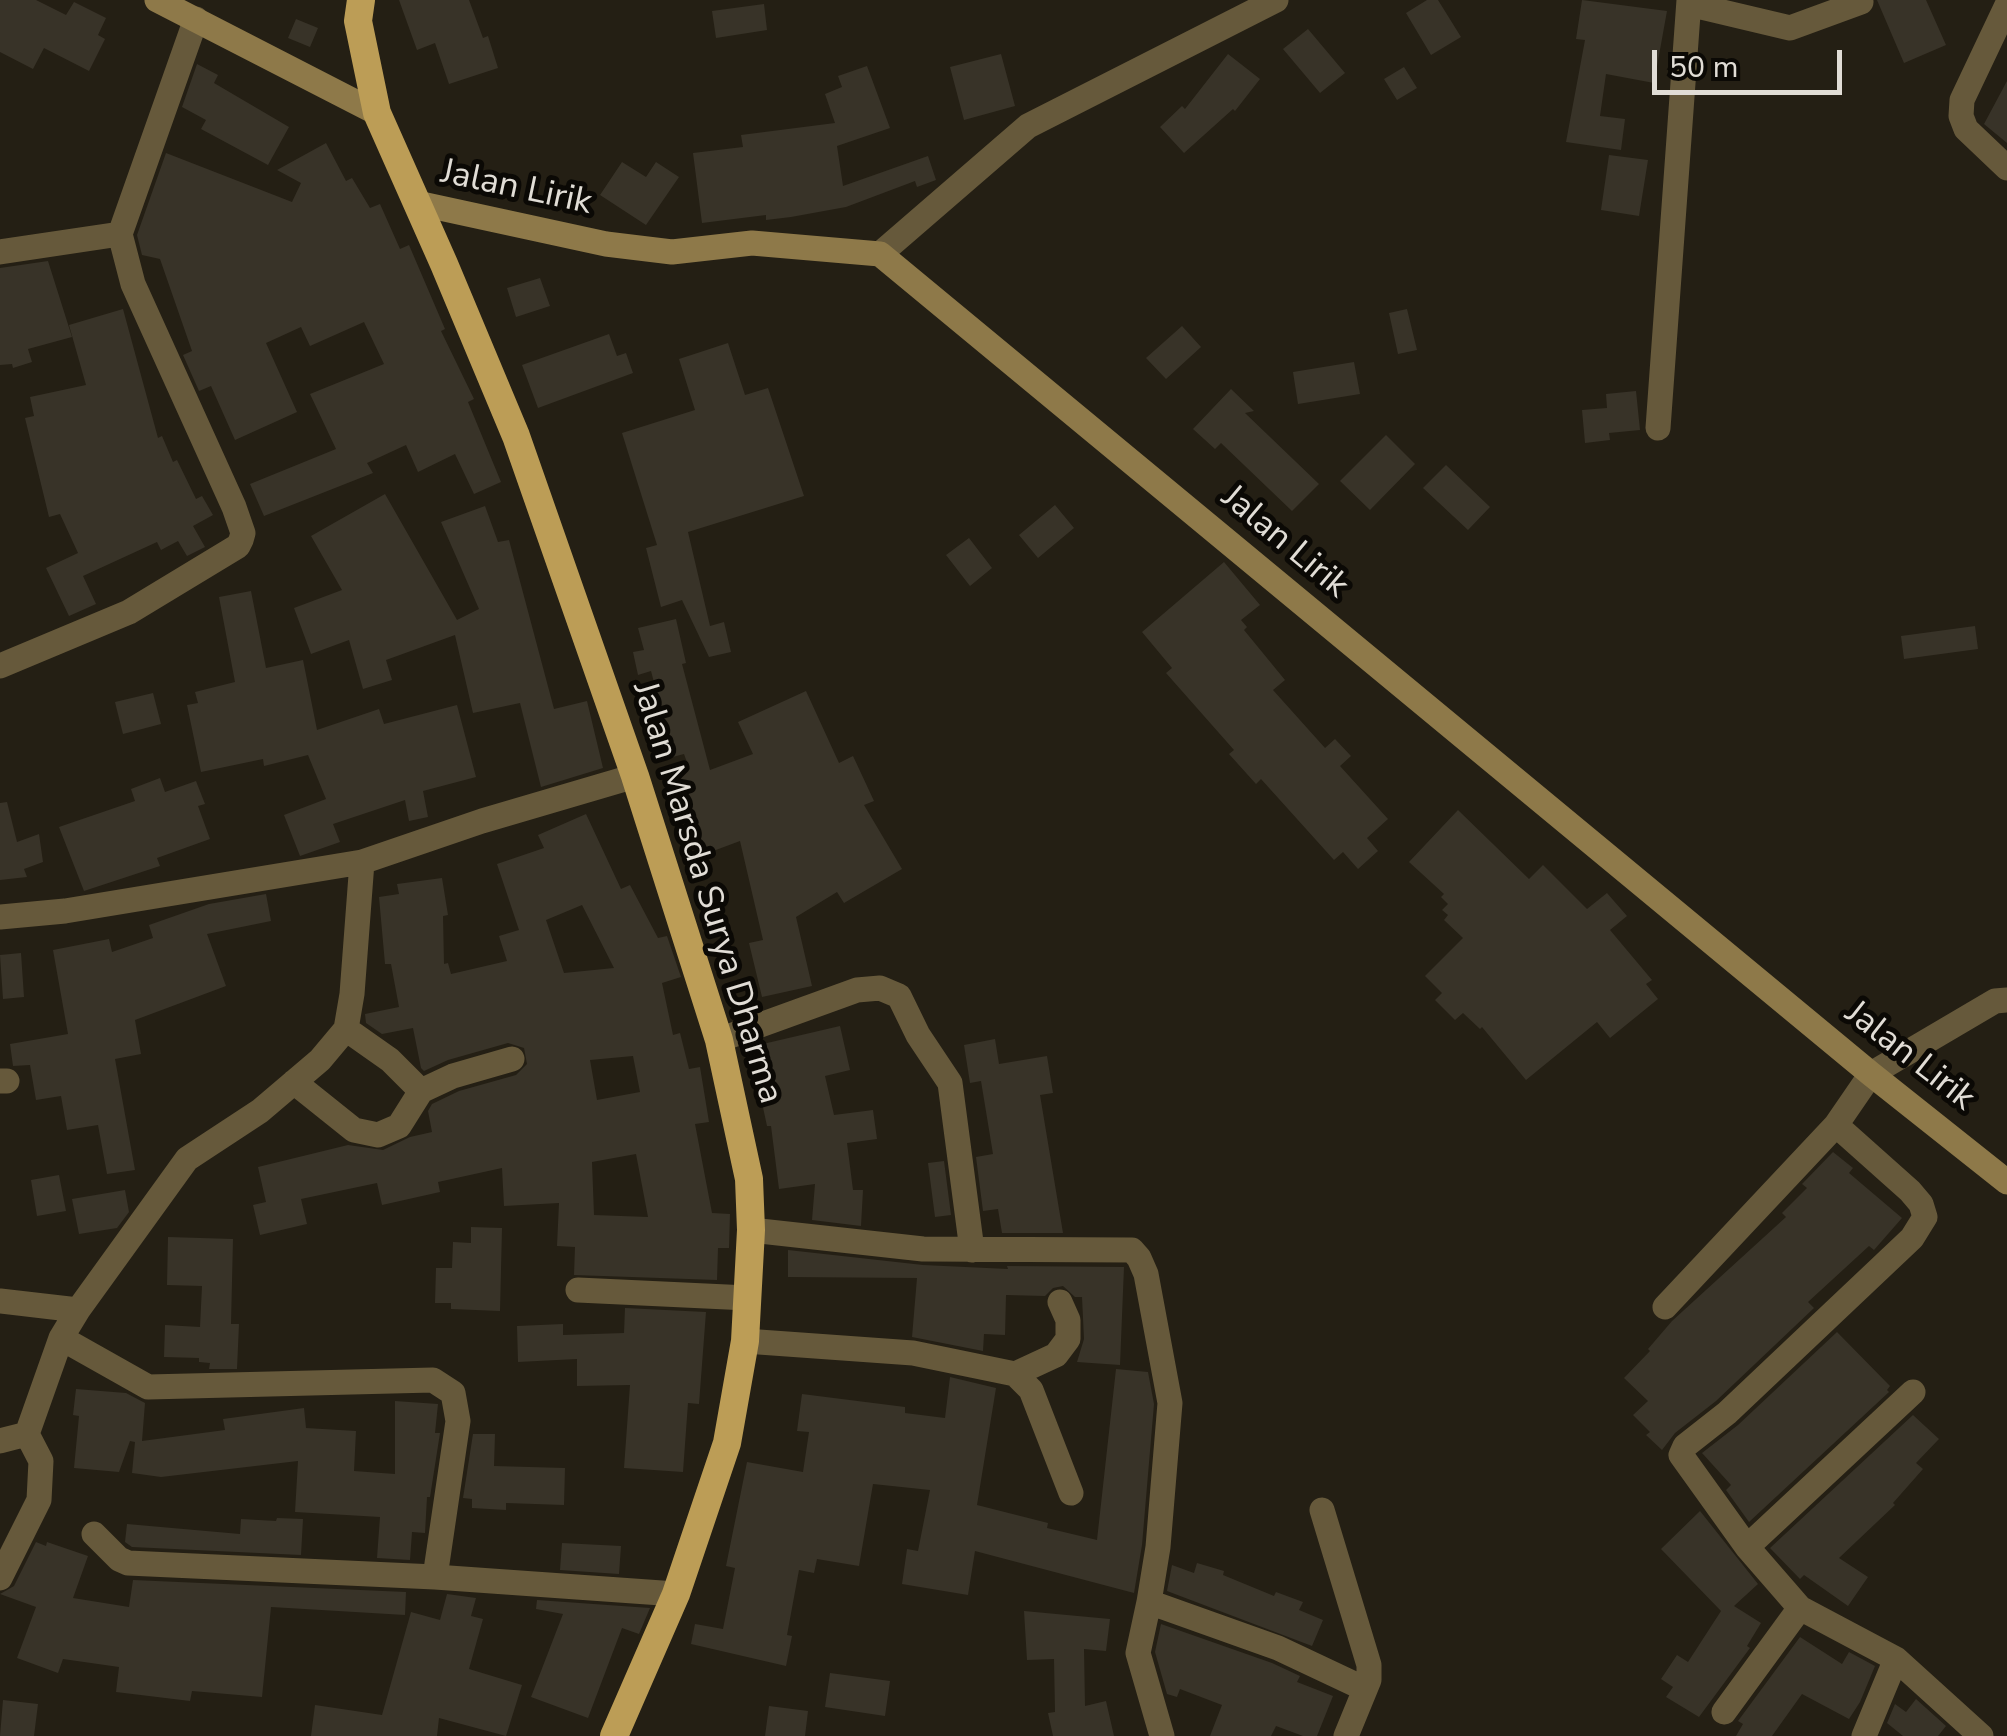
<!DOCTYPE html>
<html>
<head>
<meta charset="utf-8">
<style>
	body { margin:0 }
	#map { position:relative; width:2007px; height:1736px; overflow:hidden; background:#241f14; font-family:"Nunito Sans",sans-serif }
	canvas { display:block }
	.scale { position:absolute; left:1652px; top:50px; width:190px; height:45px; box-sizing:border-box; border:5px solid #e1ddd6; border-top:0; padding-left:12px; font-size:30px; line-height:35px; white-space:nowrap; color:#e1ddd6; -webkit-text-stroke:8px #0b0905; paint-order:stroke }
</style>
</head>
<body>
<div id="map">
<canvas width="2007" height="1736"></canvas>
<div class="scale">50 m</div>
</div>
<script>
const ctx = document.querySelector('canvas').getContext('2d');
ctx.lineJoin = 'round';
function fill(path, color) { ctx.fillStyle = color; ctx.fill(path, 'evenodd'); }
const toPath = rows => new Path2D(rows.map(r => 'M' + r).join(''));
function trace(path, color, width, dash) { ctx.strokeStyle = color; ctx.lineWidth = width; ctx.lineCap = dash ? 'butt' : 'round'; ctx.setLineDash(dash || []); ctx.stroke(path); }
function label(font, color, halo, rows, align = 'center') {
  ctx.font = font + ' "Nunito Sans",sans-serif'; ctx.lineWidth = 10; ctx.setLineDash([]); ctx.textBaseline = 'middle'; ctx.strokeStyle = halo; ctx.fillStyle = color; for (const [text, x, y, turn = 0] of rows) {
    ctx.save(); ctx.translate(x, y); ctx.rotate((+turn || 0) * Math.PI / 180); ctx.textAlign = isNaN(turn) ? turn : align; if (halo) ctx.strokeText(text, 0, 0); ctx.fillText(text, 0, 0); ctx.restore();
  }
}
fill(toPath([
	[0,0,36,0,66,15,74,2,106,18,98,35,105,39,89,71,44,48,33,69,0,52],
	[399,0,469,0,483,38,488,36,498,68,449,84,435,43,417,50],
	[1427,0,1438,0,1461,37,1431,55,1406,13],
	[1582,0,1667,11,1654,83,1606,74,1600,116,1625,119,1621,150,1566,142,1585,40,1576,39],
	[1877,0,1926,0,1946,45,1904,63],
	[764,4,767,30,716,38,712,11],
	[296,19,318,28,310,47,288,38],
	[1308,29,1345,73,1320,93,1283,49],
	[1001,54,1015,106,964,120,950,67],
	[1228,54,1260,79,1235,111,1233,109,1184,153,1160,127,1182,106,1185,109],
	[197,64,218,75,214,83,289,127,268,165,201,129,206,120,182,107],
	[867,66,890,128,837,146,843,186,928,156,936,180,917,187,915,181,846,207,791,217,766,220,766,215,702,223,693,153,743,147,741,135,835,123,825,94,842,87,838,76],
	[1404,67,1417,88,1397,100,1384,79],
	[2007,81,2007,143,1984,124],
	[326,143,346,181,352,178,370,208,380,204,400,249,409,245,445,329,441,331,474,399,468,402,501,482,474,494,455,454,418,472,406,445,367,463,373,473,264,516,250,484,336,449,310,394,384,364,364,322,310,346,301,327,266,343,297,412,235,440,211,386,199,391,183,355,192,351,160,259,142,255,137,235,166,153,292,202,301,183,277,170],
	[1609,155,1648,160,1639,216,1601,210],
	[622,162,646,177,656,162,679,177,646,225,600,195],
	[48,261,72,337,28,349,32,362,13,368,12,364,0,365,0,268],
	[540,278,550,306,516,317,507,288],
	[123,309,158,438,162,436,173,462,177,460,196,499,202,496,213,515,193,526,205,547,187,556,178,541,161,550,157,542,83,576,96,604,69,616,46,568,78,553,60,514,49,517,25,418,34,416,30,397,86,385,69,325],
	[1407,309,1417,350,1398,354,1389,313],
	[1182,326,1201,347,1166,379,1146,358],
	[609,334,617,356,626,353,633,373,538,408,522,365],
	[728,343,745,395,768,388,804,496,688,532,710,626,724,622,731,652,709,657,682,600,661,607,646,548,657,545,622,433,695,410,679,359],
	[1354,362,1360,394,1298,404,1293,372],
	[1231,389,1254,411,1245,413,1319,484,1292,511,1221,443,1215,449,1193,429],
	[1636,391,1640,430,1609,433,1610,440,1585,443,1582,410,1607,408,1606,394],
	[1386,435,1415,464,1370,510,1340,481],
	[1446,465,1490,507,1468,530,1423,488],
	[385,494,457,620,479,609,441,522,485,506,498,542,509,540,554,709,587,701,603,768,541,787,520,703,473,713,455,635,386,660,392,680,363,689,349,640,311,654,294,608,342,590,311,536],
	[1055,505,1074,528,1038,558,1019,535],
	[969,538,992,568,970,586,946,555],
	[1224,562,1260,605,1241,620,1247,627,1244,630,1285,680,1273,690,1325,748,1335,739,1351,756,1340,766,1388,819,1367,838,1378,851,1358,869,1343,852,1334,860,1261,779,1256,784,1229,754,1234,750,1166,673,1172,668,1142,632],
	[251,591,266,668,303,660,317,730,379,709,384,724,457,705,476,777,423,791,428,817,409,821,405,800,333,824,340,842,300,856,284,815,326,799,308,755,264,766,263,759,201,772,187,705,198,703,195,692,235,682,219,597],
	[676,619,686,663,682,664,710,770,753,754,738,722,806,691,839,763,853,756,874,801,864,805,902,869,844,903,837,892,796,917,812,986,762,997,749,943,763,940,740,841,697,857,671,787,669,777,689,768,684,754,665,759,659,737,668,735,651,671,638,675,633,652,644,650,638,628],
	[1975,626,1978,649,1904,659,1901,636],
	[153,693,161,724,123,734,115,702],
	[160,778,165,792,196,781,205,804,198,806,210,839,157,858,160,866,84,891,59,827,135,801,131,789],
	[7,802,17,842,39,834,43,862,24,869,27,877,0,880,0,803],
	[1458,810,1529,879,1543,865,1587,909,1607,893,1627,916,1610,930,1652,980,1646,984,1658,999,1610,1038,1597,1022,1526,1080,1482,1027,1480,1029,1463,1013,1455,1020,1435,1000,1442,993,1425,976,1463,938,1444,920,1448,915,1442,910,1448,904,1441,897,1444,894,1409,862],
	[586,814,621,889,630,885,658,938,667,936,681,977,662,983,673,1035,680,1033,689,1069,700,1067,709,1122,695,1124,712,1213,730,1214,729,1248,718,1248,717,1280,574,1275,575,1247,557,1246,559,1203,504,1206,502,1168,438,1182,440,1192,382,1205,377,1183,301,1199,307,1224,260,1235,253,1205,266,1202,258,1167,348,1145,383,1150,410,1137,432,1132,428,1111,432,1104,459,1091,516,1075,527,1064,524,1048,508,1043,448,1060,424,1071,421,1068,413,1028,382,1034,366,1023,365,1014,399,1007,391,964,385,964,379,897,399,894,397,884,442,878,448,915,443,916,444,964,448,963,451,974,507,961,499,936,519,930,497,864,544,848,538,835],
	[582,905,614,968,564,973,546,920],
	[633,1056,640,1092,597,1100,590,1060],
	[636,1154,648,1217,594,1215,592,1162],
	[266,894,271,921,207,934,226,986,135,1020,141,1054,115,1059,135,1170,107,1174,98,1125,67,1130,61,1096,36,1100,30,1065,13,1066,10,1044,68,1034,53,950,109,939,112,952,153,938,149,925,209,904],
	[21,953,24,997,3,999,0,955],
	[840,1026,850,1070,825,1076,834,1115,873,1110,877,1139,847,1143,853,1190,863,1190,861,1226,812,1220,815,1184,779,1189,771,1126,767,1126,750,1047],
	[995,1039,999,1064,1047,1056,1053,1093,1040,1095,1063,1233,1002,1233,998,1209,983,1211,976,1157,993,1154,981,1081,970,1083,964,1045],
	[1833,1152,1853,1168,1849,1173,1902,1218,1874,1250,1869,1246,1808,1302,1814,1308,1716,1401,1675,1433,1662,1450,1646,1435,1650,1432,1633,1415,1648,1401,1624,1378,1650,1351,1648,1349,1672,1321,1786,1217,1782,1213,1807,1188,1802,1184],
	[944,1161,951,1215,935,1217,928,1163],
	[59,1175,66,1211,37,1216,31,1180],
	[125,1190,129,1212,117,1228,79,1234,72,1199],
	[471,1227,502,1228,500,1311,451,1309,451,1303,435,1303,436,1268,452,1268,453,1242,471,1243],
	[168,1237,233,1239,231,1324,239,1324,237,1369,209,1369,210,1363,199,1362,199,1358,164,1357,165,1325,200,1327,202,1286,167,1285],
	[788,1250,923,1265,1008,1269,1007,1266,1124,1267,1120,1365,1077,1362,1084,1339,1082,1297,1075,1297,1063,1286,1053,1288,1045,1296,1006,1295,1005,1335,984,1334,983,1351,912,1337,917,1278,788,1277],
	[625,1308,706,1312,699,1404,688,1403,683,1472,624,1468,630,1385,577,1386,577,1359,518,1362,517,1326,563,1324,563,1335,624,1333],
	[1837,1332,1890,1386,1887,1390,1889,1392,1749,1522,1726,1490,1731,1485,1702,1453,1738,1425],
	[1116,1369,1148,1372,1154,1404,1142,1545,1134,1593,975,1551,968,1595,902,1584,907,1549,918,1551,930,1490,873,1484,859,1566,817,1559,814,1573,799,1570,787,1635,792,1636,786,1666,691,1644,695,1624,723,1629,735,1568,726,1566,747,1462,803,1472,809,1432,797,1431,802,1394,905,1407,905,1413,945,1418,950,1377,996,1388,977,1505,1048,1523,1047,1528,1097,1540],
	[76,1389,126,1393,145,1403,142,1441,225,1430,223,1419,304,1408,306,1428,356,1431,354,1471,395,1474,395,1401,438,1404,435,1433,440,1433,430,1497,427,1497,425,1533,412,1532,410,1560,377,1558,380,1517,295,1512,298,1461,161,1477,132,1473,135,1442,130,1441,119,1472,74,1468,79,1416,73,1415],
	[1913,1415,1939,1439,1916,1463,1923,1469,1893,1503,1895,1505,1839,1558,1868,1577,1848,1606,1804,1575,1800,1579,1770,1548],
	[473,1434,495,1434,494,1466,565,1468,564,1505,506,1503,506,1510,472,1508,472,1499,463,1498],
	[1700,1511,1758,1584,1734,1606,1761,1623,1747,1646,1750,1648,1699,1717,1666,1697,1673,1687,1661,1679,1677,1655,1688,1662,1721,1611,1661,1549],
	[277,1518,303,1519,301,1555,132,1547,125,1542,127,1524,240,1534,241,1519,276,1521],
	[36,1542,46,1546,47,1542,88,1556,73,1598,129,1607,133,1580,406,1592,405,1615,271,1607,262,1697,192,1691,190,1701,116,1692,119,1667,63,1659,58,1673,17,1658,36,1607,0,1594,14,1586],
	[562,1543,621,1546,619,1574,560,1570],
	[1197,1563,1224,1571,1223,1575,1274,1596,1276,1592,1303,1602,1299,1610,1323,1620,1312,1646,1167,1591,1172,1565,1194,1573],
	[447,1594,476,1598,471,1616,483,1619,469,1669,522,1685,506,1736,439,1718,437,1736,311,1736,315,1705,382,1715,411,1612,440,1620],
	[537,1600,650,1608,639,1634,622,1628,588,1718,531,1697,563,1614,536,1609],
	[1024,1611,1110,1619,1106,1651,1084,1649,1085,1706,1106,1701,1114,1736,1053,1736,1048,1713,1055,1712,1054,1659,1027,1660],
	[1161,1624,1272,1663,1300,1676,1297,1682,1333,1696,1317,1736,1303,1736,1276,1726,1271,1736,1210,1736,1222,1705,1180,1689,1177,1697,1167,1694,1155,1652],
	[1800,1637,1842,1664,1849,1652,1875,1666,1860,1702,1849,1719,1802,1694,1772,1736,1736,1736,1743,1724,1738,1721],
	[830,1673,890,1681,885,1716,825,1707],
	[1916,1699,1946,1726,1938,1736,1903,1736,1887,1723,1895,1704,1906,1712],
	[3,1700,38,1704,34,1736,0,1736],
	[769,1706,808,1711,805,1736,765,1736]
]), '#383328');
trace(toPath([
	[1689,4,1790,28,1861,2],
	[2007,5,1962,100,1961,116,1966,129,2007,168],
	[0,252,120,234],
	[880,254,1028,126,1276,0],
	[1658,428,1689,0],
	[0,666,129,612,238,546,241,540,243,533,234,507,133,284,120,234,196,19],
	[0,917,65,911,362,862,482,821,635,776],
	[346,1029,390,1060,421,1091],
	[719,1040,857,990,880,988,899,996,918,1035,950,1083,972,1250],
	[0,1081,7,1081],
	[294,1082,354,1130,378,1135,399,1126,421,1091,453,1076,512,1059],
	[1836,1125,1910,1191,1921,1204,1925,1217,1912,1238,1727,1413,1685,1446,1681,1455,1747,1547,1800,1608,1896,1659,1981,1736],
	[751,1230,923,1249,1132,1250,1139,1258,1146,1274,1170,1403,1158,1547,1149,1602],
	[578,1290,748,1298],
	[0,1301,78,1310],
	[1665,1307,1836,1125,1871,1074,1995,1001,2007,1000],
	[61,1338,148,1387,433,1380,453,1393,458,1421,435,1577],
	[745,1341,913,1353,1015,1374,1031,1390,1071,1493],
	[1015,1374,1056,1355,1068,1339,1068,1320,1060,1302],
	[0,1441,27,1434],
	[1322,1510,1369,1665,1369,1680,1346,1736],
	[94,1534,119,1559,128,1563,435,1577,676,1594],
	[1747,1547,1913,1392],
	[0,1578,39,1500,41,1461,27,1434,61,1338,78,1310,187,1159,260,1111,320,1060,346,1029,352,994,362,862],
	[1724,1712,1800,1608],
	[1162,1736,1138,1653,1149,1602,1278,1648,1365,1689],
	[1864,1736,1896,1659]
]), '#66593b', 25);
trace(toPath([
	[157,0,377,113],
	[417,203,606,244,672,252,752,243,880,254,1871,1074,2007,1182]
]), '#8e7949', 25);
trace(toPath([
	[361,0,358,21,377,113,444,264,516,436,635,776,719,1040,749,1179,751,1230,745,1341,727,1443,676,1594,614,1736]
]), '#bc9d56', 28);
label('35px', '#e1ddd6', '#0b0905', [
	["Jalan Lirik",516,189,12],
	["Jalan Lirik",1284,543,40],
	["Jalan Marsda Surya Dharma",706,893,73],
	["Jalan Lirik",1909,1057,38]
]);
</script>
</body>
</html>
